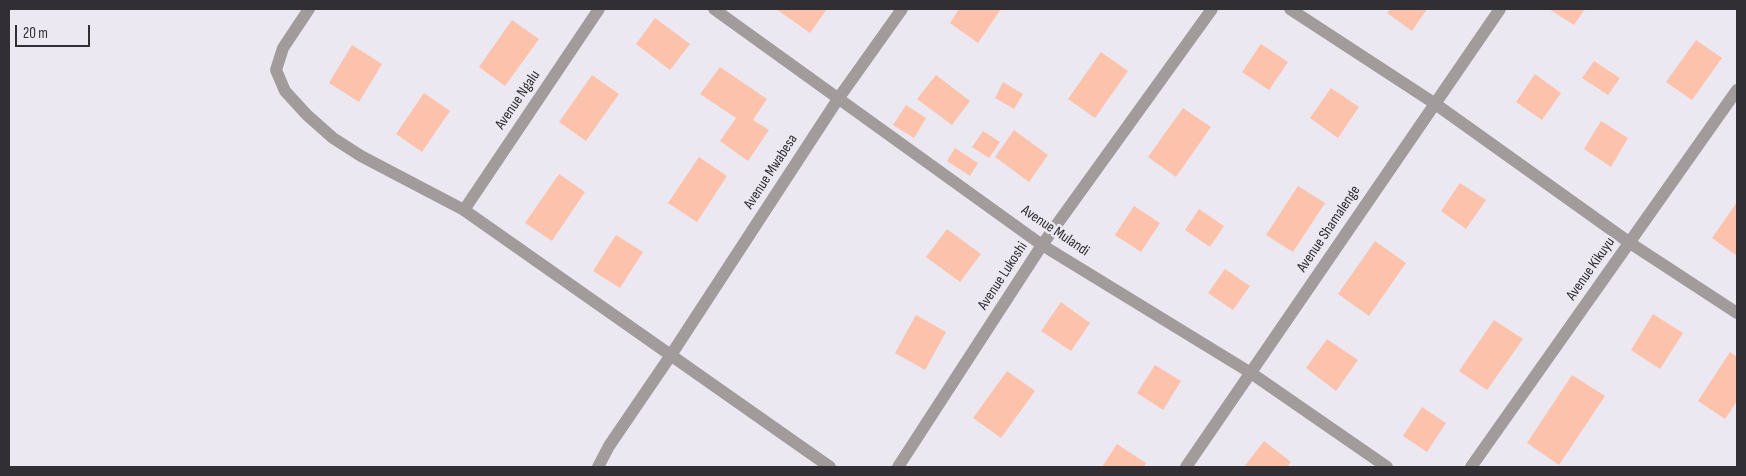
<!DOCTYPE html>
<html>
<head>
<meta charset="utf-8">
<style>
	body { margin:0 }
	#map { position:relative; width:1746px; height:476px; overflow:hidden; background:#ece8f1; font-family:"Sofia Sans Condensed",sans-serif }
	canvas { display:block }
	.frame { position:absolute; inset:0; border:10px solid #312f33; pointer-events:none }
	.scale { position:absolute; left:15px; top:25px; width:75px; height:22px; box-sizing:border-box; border:2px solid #312f33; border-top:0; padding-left:6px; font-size:15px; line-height:18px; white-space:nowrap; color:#312f33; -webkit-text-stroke:4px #ece8f1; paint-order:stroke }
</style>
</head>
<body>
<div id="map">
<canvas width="1746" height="476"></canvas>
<div class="frame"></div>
<div class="scale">20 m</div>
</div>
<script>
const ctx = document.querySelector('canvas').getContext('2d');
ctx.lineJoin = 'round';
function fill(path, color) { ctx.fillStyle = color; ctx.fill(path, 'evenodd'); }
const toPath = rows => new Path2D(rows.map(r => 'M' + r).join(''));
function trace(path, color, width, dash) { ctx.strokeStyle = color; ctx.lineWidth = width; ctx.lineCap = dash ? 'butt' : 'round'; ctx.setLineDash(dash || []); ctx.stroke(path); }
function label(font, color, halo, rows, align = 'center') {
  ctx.font = font + ' "Sofia Sans Condensed",sans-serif'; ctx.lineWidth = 5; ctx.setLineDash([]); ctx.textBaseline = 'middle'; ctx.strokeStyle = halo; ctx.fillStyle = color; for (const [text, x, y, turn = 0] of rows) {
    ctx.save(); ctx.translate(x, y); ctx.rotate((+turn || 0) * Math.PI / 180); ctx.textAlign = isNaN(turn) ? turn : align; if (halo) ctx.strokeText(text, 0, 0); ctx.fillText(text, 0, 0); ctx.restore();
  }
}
fill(toPath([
	[776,9,827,9,810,33],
	[959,9,1001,9,978,43,950,23],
	[1390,9,1427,9,1412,31,1387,13],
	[1549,9,1585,9,1574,25],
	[655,18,690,44,670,70,636,44],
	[512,20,539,39,505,86,479,67],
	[1696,40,1722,58,1692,100,1666,82],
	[1261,44,1288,62,1269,90,1242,72],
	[352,45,382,64,359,102,329,83],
	[1101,52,1128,71,1095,118,1068,99],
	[1594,61,1620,78,1608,95,1582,78],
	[720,67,767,99,753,120,769,130,748,161,720,141,736,118,700,94],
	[1535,74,1561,93,1542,120,1516,102],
	[592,75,619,94,586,141,559,122],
	[936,75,970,101,952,125,917,99],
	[1003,82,1023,94,1014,109,995,98],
	[1331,88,1359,107,1338,138,1310,118],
	[424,93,450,111,422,152,396,134],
	[906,105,926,118,914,138,893,125],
	[1183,108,1211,127,1176,177,1148,157],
	[1601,121,1628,138,1611,167,1584,149],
	[1014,130,1048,155,1029,182,995,157],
	[983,131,1000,142,989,158,972,147],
	[955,148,978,163,970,176,947,161],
	[699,157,727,176,697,222,668,203],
	[559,174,585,192,552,241,525,223],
	[1460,183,1486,200,1466,229,1441,211],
	[1298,186,1325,203,1293,252,1266,235],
	[1737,202,1737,256,1712,238],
	[1134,206,1160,223,1141,252,1115,235],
	[1199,209,1224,226,1210,247,1185,230],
	[947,229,981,254,960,282,926,257],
	[616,235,643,252,620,288,593,271],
	[1375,241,1406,263,1369,316,1338,294],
	[1225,269,1250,286,1233,310,1208,293],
	[1061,302,1090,323,1071,351,1041,331],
	[1653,314,1683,333,1660,369,1631,350],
	[916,315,946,332,925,370,895,353],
	[1494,320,1523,339,1487,390,1459,371],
	[1327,339,1358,360,1336,391,1306,368],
	[1730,352,1737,357,1737,401,1725,419,1698,401],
	[1155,365,1181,381,1163,410,1137,393],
	[1007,371,1035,391,1001,438,973,418],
	[1572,375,1605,396,1559,465,1527,443],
	[1422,407,1446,423,1427,452,1403,436],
	[1264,441,1291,462,1287,467,1244,467],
	[1117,444,1146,463,1144,467,1102,467]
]), '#fcc2ab');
trace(toPath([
	[309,9,283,48,276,70,285,91,307,115,333,138,361,156,464,210,830,467],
	[714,9,1042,245,1251,373,1387,467],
	[1290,9,1434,103,1630,243,1737,313],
	[464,210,599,9],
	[598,467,609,446,671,355,838,99,902,9],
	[898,467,1042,245,1212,9],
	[1186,467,1500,9],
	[1471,467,1737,90]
]), '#a19c9b', 12);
label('15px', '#312f33', '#ece8f1', [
	["Avenue Ngalu",518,100,-56],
	["Avenue Mwabesa",771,172,-57],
	["Avenue Shamalenge",1329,229,-56],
	["Avenue Mulandi",1055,231,34],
	["Avenue Kikuyu",1591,269,-55],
	["Avenue Lukoshi",1003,276,-57]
]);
</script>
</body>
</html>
